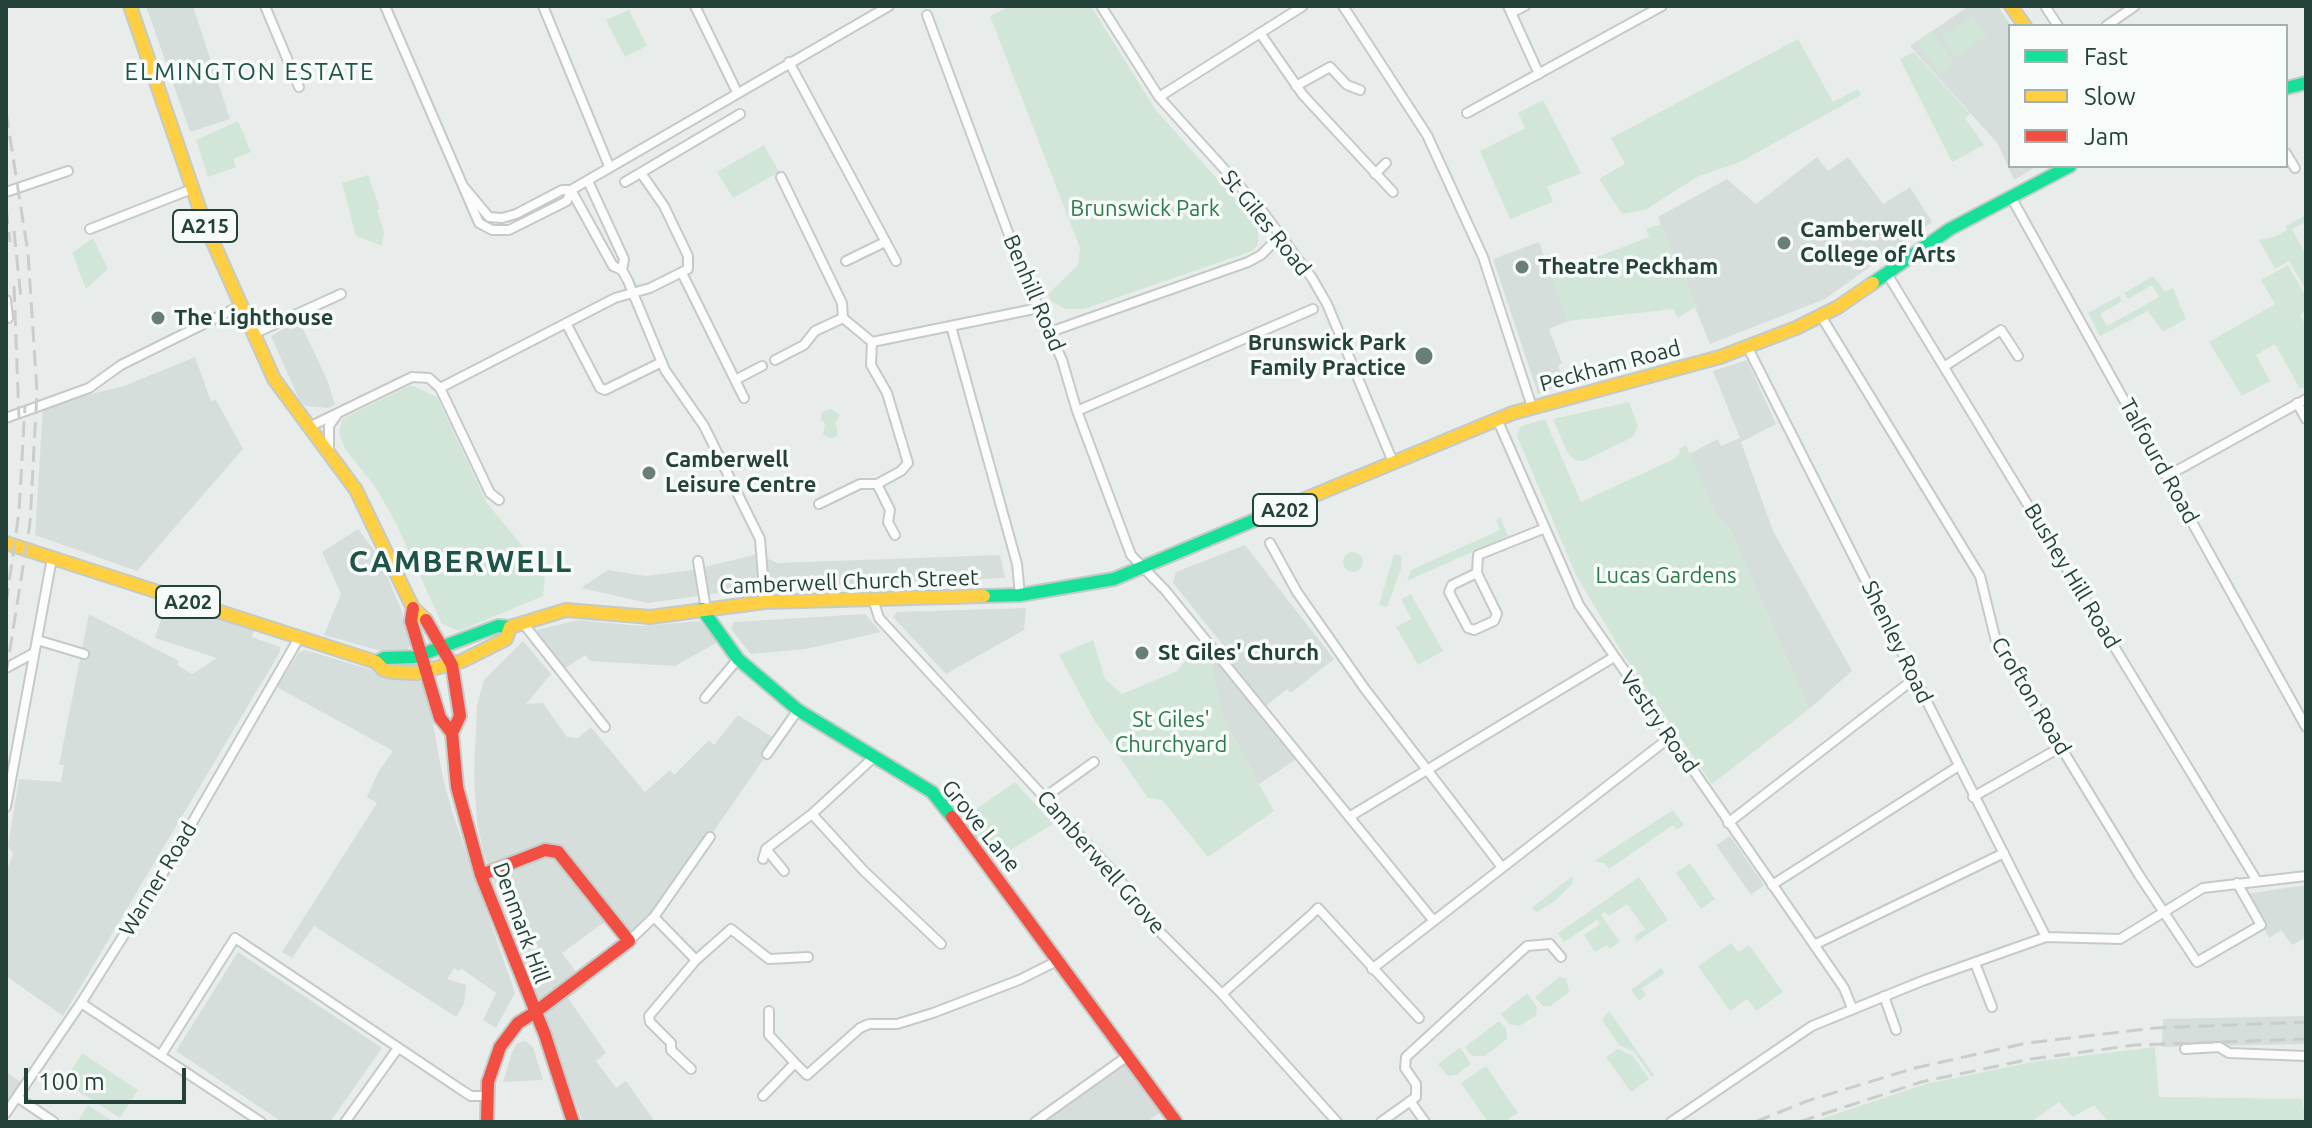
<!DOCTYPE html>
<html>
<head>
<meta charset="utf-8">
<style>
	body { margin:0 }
	#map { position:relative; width:2312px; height:1128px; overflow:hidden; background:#e8edeb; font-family:Ubuntu,sans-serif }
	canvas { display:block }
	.frame { position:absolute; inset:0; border:8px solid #24423a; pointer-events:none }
	.legend { position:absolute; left:2008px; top:24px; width:280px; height:144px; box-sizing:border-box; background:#f7fbf9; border:2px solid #a3b1ad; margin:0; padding:10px 14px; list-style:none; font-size:24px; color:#24423a }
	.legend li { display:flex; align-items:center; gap:16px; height:40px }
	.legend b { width:40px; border:2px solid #a3b1ad }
	.scale { position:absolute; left:24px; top:1068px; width:162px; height:36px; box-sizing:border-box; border:4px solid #24423a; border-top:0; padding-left:10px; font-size:24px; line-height:28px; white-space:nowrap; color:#24423a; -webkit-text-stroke:6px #f7fbf9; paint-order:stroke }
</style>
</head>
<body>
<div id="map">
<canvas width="2312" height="1128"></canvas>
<div class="frame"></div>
<ul class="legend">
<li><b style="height:10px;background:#16e098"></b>Fast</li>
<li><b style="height:10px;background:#ffcf43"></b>Slow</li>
<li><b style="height:10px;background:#f24e42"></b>Jam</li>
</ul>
<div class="scale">100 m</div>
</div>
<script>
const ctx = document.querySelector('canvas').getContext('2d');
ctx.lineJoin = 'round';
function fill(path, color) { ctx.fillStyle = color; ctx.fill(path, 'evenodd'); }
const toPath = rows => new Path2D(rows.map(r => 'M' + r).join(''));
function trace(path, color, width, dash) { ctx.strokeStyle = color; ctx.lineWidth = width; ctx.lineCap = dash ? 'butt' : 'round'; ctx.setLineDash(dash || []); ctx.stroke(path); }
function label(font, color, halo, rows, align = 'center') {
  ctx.font = font + ' Ubuntu,sans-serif'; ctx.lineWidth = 7; ctx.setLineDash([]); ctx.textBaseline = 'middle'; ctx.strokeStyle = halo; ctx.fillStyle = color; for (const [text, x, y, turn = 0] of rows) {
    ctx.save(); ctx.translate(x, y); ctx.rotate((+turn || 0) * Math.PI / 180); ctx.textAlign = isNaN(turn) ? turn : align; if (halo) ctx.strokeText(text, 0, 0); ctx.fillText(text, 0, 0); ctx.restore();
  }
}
fill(toPath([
	[146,6,193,6,230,119,190,132],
	[1969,6,1998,6,2011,26,2010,166,2037,166,2014,180,1998,144,1910,46],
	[1817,157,1828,171,1848,157,1883,204,1910,187,1932,222,1825,299,1710,344,1658,217,1727,179,1756,204],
	[1539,242,1568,321,1549,329,1562,363,1558,366,1565,384,1538,394,1493,259],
	[299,320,328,382,335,405,328,408,306,406,299,399,271,336],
	[195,357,211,401,216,400,243,449,137,571,35,535,43,406,124,386],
	[1747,360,1776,424,1741,442,1773,531,1852,671,1809,709,1730,530,1716,514,1689,454,1718,439,1721,446,1740,438,1713,371],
	[358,529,379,557,401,609,410,645,407,651,381,651,324,635,341,594,322,552],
	[1245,545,1334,659,1291,693,1287,689,1262,709,1301,756,1259,784,1222,716,1211,664,1227,650,1173,583,1176,572],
	[758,554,777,563,1000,555,1005,578,756,588,648,603,581,588,608,570,646,576,692,570],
	[167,601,254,629,252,637,280,647,280,652,63,1016,6,976,6,872,13,854,8,846,19,779,61,782,64,765,59,765,89,614,179,661,177,665,192,674,217,658,155,638],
	[1026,608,1024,630,946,674,893,617,897,612],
	[865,614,881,632,806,649,751,654,731,629,734,622],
	[578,620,641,626,699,621,718,642,675,666,590,661,585,655,564,669,537,637,537,630],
	[523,641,551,674,526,704,543,703,567,737,578,738,591,727,645,792,670,770,674,775,709,740,714,745,738,715,777,740,654,917,629,941,610,918,562,953,586,985,568,998,606,1053,596,1061,616,1088,626,1081,655,1122,583,1122,484,854,477,823,474,775,477,706,484,680],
	[305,650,399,678,418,679,427,690,443,779,453,814,515,993,496,1028,483,1020,496,993,462,969,458,971,454,968,447,979,466,985,464,1004,456,1017,314,926,292,958,282,952,377,803,367,797,378,772,393,751,277,687,299,652],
	[1730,836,1764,885,1751,895,1716,845],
	[2306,885,2306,937,2292,945,2281,930,2269,938,2245,894],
	[238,952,382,1048,330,1122,282,1122,176,1051],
	[2306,1016,2306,1044,2162,1047,2163,1019],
	[526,1041,533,1047,543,1080,503,1082,512,1052,517,1043],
	[1129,1055,1167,1108,1147,1122,1035,1122],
	[6,1072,25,1085,6,1113]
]), '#d6dedb');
fill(toPath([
	[1010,6,1091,6,1155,109,1258,225,1258,244,1252,251,1084,309,1065,309,1051,301,1048,294,1078,265,1080,248,990,16],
	[629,10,647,46,625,57,606,20],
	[1973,16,1987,36,1955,57,1941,37],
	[1932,31,1954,63,1939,73,1917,41],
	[1798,39,1833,102,1858,89,1861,95,1740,162,1697,177,1645,210,1622,214,1599,179,1625,164,1611,138],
	[1914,52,1970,114,1965,118,1984,145,1952,162,1900,59],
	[1543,100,1581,173,1547,187,1553,202,1510,219,1480,151,1525,128,1518,113],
	[238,121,251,152,233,159,236,167,208,177,196,140],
	[764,145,779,172,733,198,717,172],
	[368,175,380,209,377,210,384,232,382,246,356,236,342,183],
	[2306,215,2306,227,2303,223,2292,229,2306,255,2306,290,2289,261,2275,269,2259,240,2274,237,2287,230,2286,226],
	[1661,224,1697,306,1678,318,1673,309,1568,321,1550,275,1649,237,1646,229],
	[93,238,108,269,86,289,72,253],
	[2288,265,2306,297,2306,311,2300,315,2306,326,2306,386,2300,389,2275,344,2256,355,2270,381,2242,396,2209,342,2275,304,2261,280],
	[2153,276,2165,292,2173,288,2186,319,2163,332,2148,311,2100,336,2088,313,2119,296,2122,301,2100,314,2107,326,2159,297,2152,285,2128,299,2124,293],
	[411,385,437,397,487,503,545,574,543,596,459,631,442,624,396,523,376,488,345,449,339,433,342,419],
	[1629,402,1638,426,1633,437,1584,461,1575,460,1568,454,1553,419],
	[831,409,840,415,836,423,838,435,831,439,823,434,825,424,821,419,822,412],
	[1545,419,1581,502,1674,459,1680,453,1679,449,1686,445,1716,514,1730,530,1809,709,1712,784,1624,656,1576,575,1517,436,1521,426],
	[1500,517,1508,536,1407,581,1411,570,1500,530,1496,521],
	'1343 562a10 10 0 1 1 20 0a10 10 0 1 1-20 0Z',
	[1394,554,1402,556,1401,569,1387,607,1379,605],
	[1411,594,1443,651,1418,665,1396,627,1411,619,1401,599],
	[1093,640,1105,679,1122,694,1177,671,1198,646,1211,664,1222,716,1274,811,1208,857,1162,800,1148,798,1093,718,1059,655],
	[1015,782,1053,824,994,860,962,819],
	[1673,810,1684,825,1677,830,1673,825,1609,869,1604,863,1594,861],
	[1690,863,1715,899,1701,909,1676,873],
	[1573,876,1572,884,1555,901,1537,912,1531,908],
	[1639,877,1668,920,1636,942,1635,936,1645,929,1627,904,1609,916,1605,912,1601,915,1620,942,1610,949,1607,945,1595,952,1584,935,1600,924,1597,920,1564,942,1558,933],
	[1731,943,1738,952,1749,945,1783,992,1756,1011,1747,999,1730,1011,1698,966],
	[1661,968,1665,973,1642,988,1646,995,1639,1001,1631,990],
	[1559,977,1566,978,1569,992,1550,1006,1543,1006,1535,997],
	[1527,993,1537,1007,1536,1016,1519,1026,1509,1024,1501,1014],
	[1609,1011,1654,1075,1652,1077,1634,1052,1619,1045,1602,1020],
	[1499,1021,1506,1028,1507,1039,1485,1056,1472,1056,1465,1047],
	[1460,1047,1471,1064,1456,1075,1448,1076,1438,1064],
	[2155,1047,2159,1097,2302,1099,2306,1122,2108,1122,2094,1105,2073,1117,2059,1102,2031,1122,1812,1122,1926,1084,2032,1062],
	[1618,1049,1633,1056,1649,1079,1631,1092,1606,1057],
	[82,1053,138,1090,120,1118,64,1082],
	[1486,1066,1518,1113,1505,1122,1488,1122,1461,1083],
	[88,1105,114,1122,78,1121]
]), '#d1e6d8');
const street = toPath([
	[265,6,299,87],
	[385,6,479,223,492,230,509,230,567,201,571,190],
	[543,6,609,166],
	[695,6,737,92],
	[1101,6,1159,97,1263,212,1312,278,1327,304,1393,462],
	[1343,6,1427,135,1483,257,1532,407],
	[1508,6,1539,74],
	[2045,6,2058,26],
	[1511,13,1525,6],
	[927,15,1021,267,1062,360,1077,411,1131,555,1165,590,1433,920],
	[2106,26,2135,6],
	[1260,33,1303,95,1393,192],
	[789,62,896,261],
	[1296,86,1330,67,1347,85,1360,90],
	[1159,97,1303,6],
	[1467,113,1662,6],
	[2286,153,2295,168],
	[1375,174,1386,163],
	[781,177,842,303,843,318,872,342,871,365,887,393,908,463,901,471,877,484,860,484,819,504],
	[588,181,624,259,622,270],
	[625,182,740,114],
	[464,187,489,217,502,218,516,214,562,190,571,190,889,6],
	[571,190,613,266,622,270,628,281,665,370,704,426,760,539,765,602],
	[6,192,68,171],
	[2011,197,2306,727],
	[90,229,192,189],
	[846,261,885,242],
	[1886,272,2257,881],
	[682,273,744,398],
	[6,300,8,318],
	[1821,316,1980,576,1996,641,2139,875,2197,962,2261,925,2237,883],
	[566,323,600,388,605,390,662,362],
	[951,326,1017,564,1020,595],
	[1050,332,1248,262,1261,255,1281,235],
	[253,334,341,294],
	[872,342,1039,308],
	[1748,348,2046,937],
	[775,360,804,345,815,331,843,318],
	[1945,366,2001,330,2018,356],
	[735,380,762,366],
	[440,388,615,298,650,288,688,269,688,256,664,206,641,173],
	[2297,403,2306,419],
	[1077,411,1313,309],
	[6,418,89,388,121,365,240,306],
	[1497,419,1579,605,1844,988,1852,1008],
	[309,427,412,377,429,378,440,388,490,493,499,500],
	[329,449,329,426,338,413],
	[2167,476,2306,399],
	[877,484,890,510,888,522,895,535],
	[1270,543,1297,592,1365,689,1501,866],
	[698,561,706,609],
	[1477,573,1452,585,1449,592,1468,628,1474,630,1494,621,1497,614,1477,573,1478,555,1543,529],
	[873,599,879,618,1116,875,1156,928,1222,994,1337,1122],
	[522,622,605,727],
	[37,640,84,654],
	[6,668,34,653],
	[705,698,738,659],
	[767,754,798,710],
	[1045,797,1094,762],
	[1973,797,2061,747],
	[6,807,52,558],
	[812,814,864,871,941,944],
	[1349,817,1614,657],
	[1728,823,1914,679],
	[766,849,784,871],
	[763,859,766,849,812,814,873,758],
	[1772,885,1957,767],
	[1314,912,1318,908,1419,1018],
	[654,917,696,960,649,1016,650,1022,671,1043,671,1050,691,1069],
	[629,941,654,917,710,837],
	[1814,945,2004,853],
	[696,960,731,929,769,959,808,957],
	[1975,963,1992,1007],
	[1372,969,1669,738],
	[1222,994,1311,915],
	[1884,996,1896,1030],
	[81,1003,261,1122],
	[769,1011,769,1035,795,1063],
	[2185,1049,2219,1047,2229,1053,2306,1056],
	[161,1055,235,938,463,1091,471,1096,486,1096],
	[763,1096,795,1063,807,1075,860,1028,869,1024,897,1024,933,1013,1019,980,1059,960],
	[17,1097,54,1122],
	[1410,1101,1425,1122],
	[6,1113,81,1003,163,873,299,638],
	[345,1122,398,1048],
	[1035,1122,1129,1055],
	[1381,1122,1416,1097,1416,1084,1405,1068,1406,1057,1527,946,1550,944,1561,957],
	[1671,1122,1812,1026,1922,981,2046,937,2120,939,2203,888,2306,876]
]);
const fast = toPath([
	[2286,88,2306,83],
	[1873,283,1950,229,2070,166],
	[984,596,1020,595,1114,579,1281,509],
	[702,609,738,659,798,710,932,792,952,817],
	[376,662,384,658,415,657,498,626,510,627]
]);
const slow = toPath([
	[130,6,204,222,274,379,356,490,413,608,426,620],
	[2011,6,2025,26],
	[1281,509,1513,413,1720,357,1796,328,1838,307,1873,283],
	[6,543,376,662,384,670,393,672,417,673,462,661,506,639,510,627],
	[510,627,566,610,650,617,765,602,984,596]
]);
const jam = toPath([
	[413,608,411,621,440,718,452,733],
	[426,620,452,665,460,716,452,733,457,787,481,875,545,1035,573,1122],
	[952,817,1176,1122],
	[481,875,545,850,558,852,629,941,534,1013],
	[487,1122,488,1082,500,1047,518,1023,534,1013]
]);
trace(street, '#c5cac8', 12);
trace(fast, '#c3cbc8', 16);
trace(slow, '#c3cbc8', 16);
trace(jam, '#c3cbc8', 16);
trace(street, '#fcfcfc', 8);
trace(fast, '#16e098', 12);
trace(slow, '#ffcf43', 12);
trace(jam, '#f24e42', 12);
trace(toPath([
	[6,112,28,253,37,392,30,523,6,674],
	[6,208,10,242],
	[14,231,21,298],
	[14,286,19,418],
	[6,604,19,512,25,406],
	[1755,1122,1807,1101,1915,1068,2027,1043,2155,1028,2306,1022],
	[1799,1122,1921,1082,2031,1059,2135,1045,2306,1039]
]), '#c9cdcc', 3, [16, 8]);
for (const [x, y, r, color] of [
	[1784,243,8,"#697e78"],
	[1522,267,8,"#697e78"],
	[158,318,8,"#697e78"],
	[1424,356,10,"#697e78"],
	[649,473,8,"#697e78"],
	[1142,653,8,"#697e78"]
]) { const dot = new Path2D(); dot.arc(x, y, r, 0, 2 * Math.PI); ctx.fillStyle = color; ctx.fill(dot); trace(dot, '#f7fbf9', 3); }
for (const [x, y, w] of [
	[205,226,64],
	[1285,510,64],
	[188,602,64]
]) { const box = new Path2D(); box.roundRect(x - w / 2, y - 16, w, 32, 6); ctx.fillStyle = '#f7fbf9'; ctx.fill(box); trace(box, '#24423a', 2); }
label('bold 20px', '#24423a', null, [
	["A215",205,226],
	["A202",1285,510],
	["A202",188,602]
]);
label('22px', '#2d7a4b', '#f7fbf9', [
	["Brunswick Park",1145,209],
	["Lucas Gardens",1666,576],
	["St Giles'",1171,720],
	["Churchyard",1171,745]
]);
label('22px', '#24423a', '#f7fbf9', [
	["St Giles Road",1266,223,51],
	["Benhill Road",1034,293,67],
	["Peckham Road",1610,366,-15],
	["Talfourd Road",2159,461,61],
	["Bushey Hill Road",2072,576,59],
	["Camberwell Church Street",849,582,-2],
	["Shenley Road",1897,642,64],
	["Crofton Road",2031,696,59],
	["Vestry Road",1659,722,55],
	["Grove Lane",981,826,51],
	["Camberwell Grove",1101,862,49],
	["Warner Road",158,879,-59],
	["Denmark Hill",521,923,70]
]);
label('bold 22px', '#24423a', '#f7fbf9', [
	["Camberwell",1800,230],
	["College of Arts",1800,255],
	["Theatre Peckham",1538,267],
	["The Lighthouse",174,318],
	["Brunswick Park",1406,343,"right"],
	["Family Practice",1406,368,"right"],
	["Camberwell",665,460],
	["Leisure Centre",665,485],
	["St Giles' Church",1158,653]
], 'left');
ctx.letterSpacing = '2px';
label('24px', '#1f5548', '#f7fbf9', [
	["ELMINGTON ESTATE",250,72]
]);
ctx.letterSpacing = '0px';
ctx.letterSpacing = '2px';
label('bold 30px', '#1f5548', '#f7fbf9', [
	["CAMBERWELL",461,562]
]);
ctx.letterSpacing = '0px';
</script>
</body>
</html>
